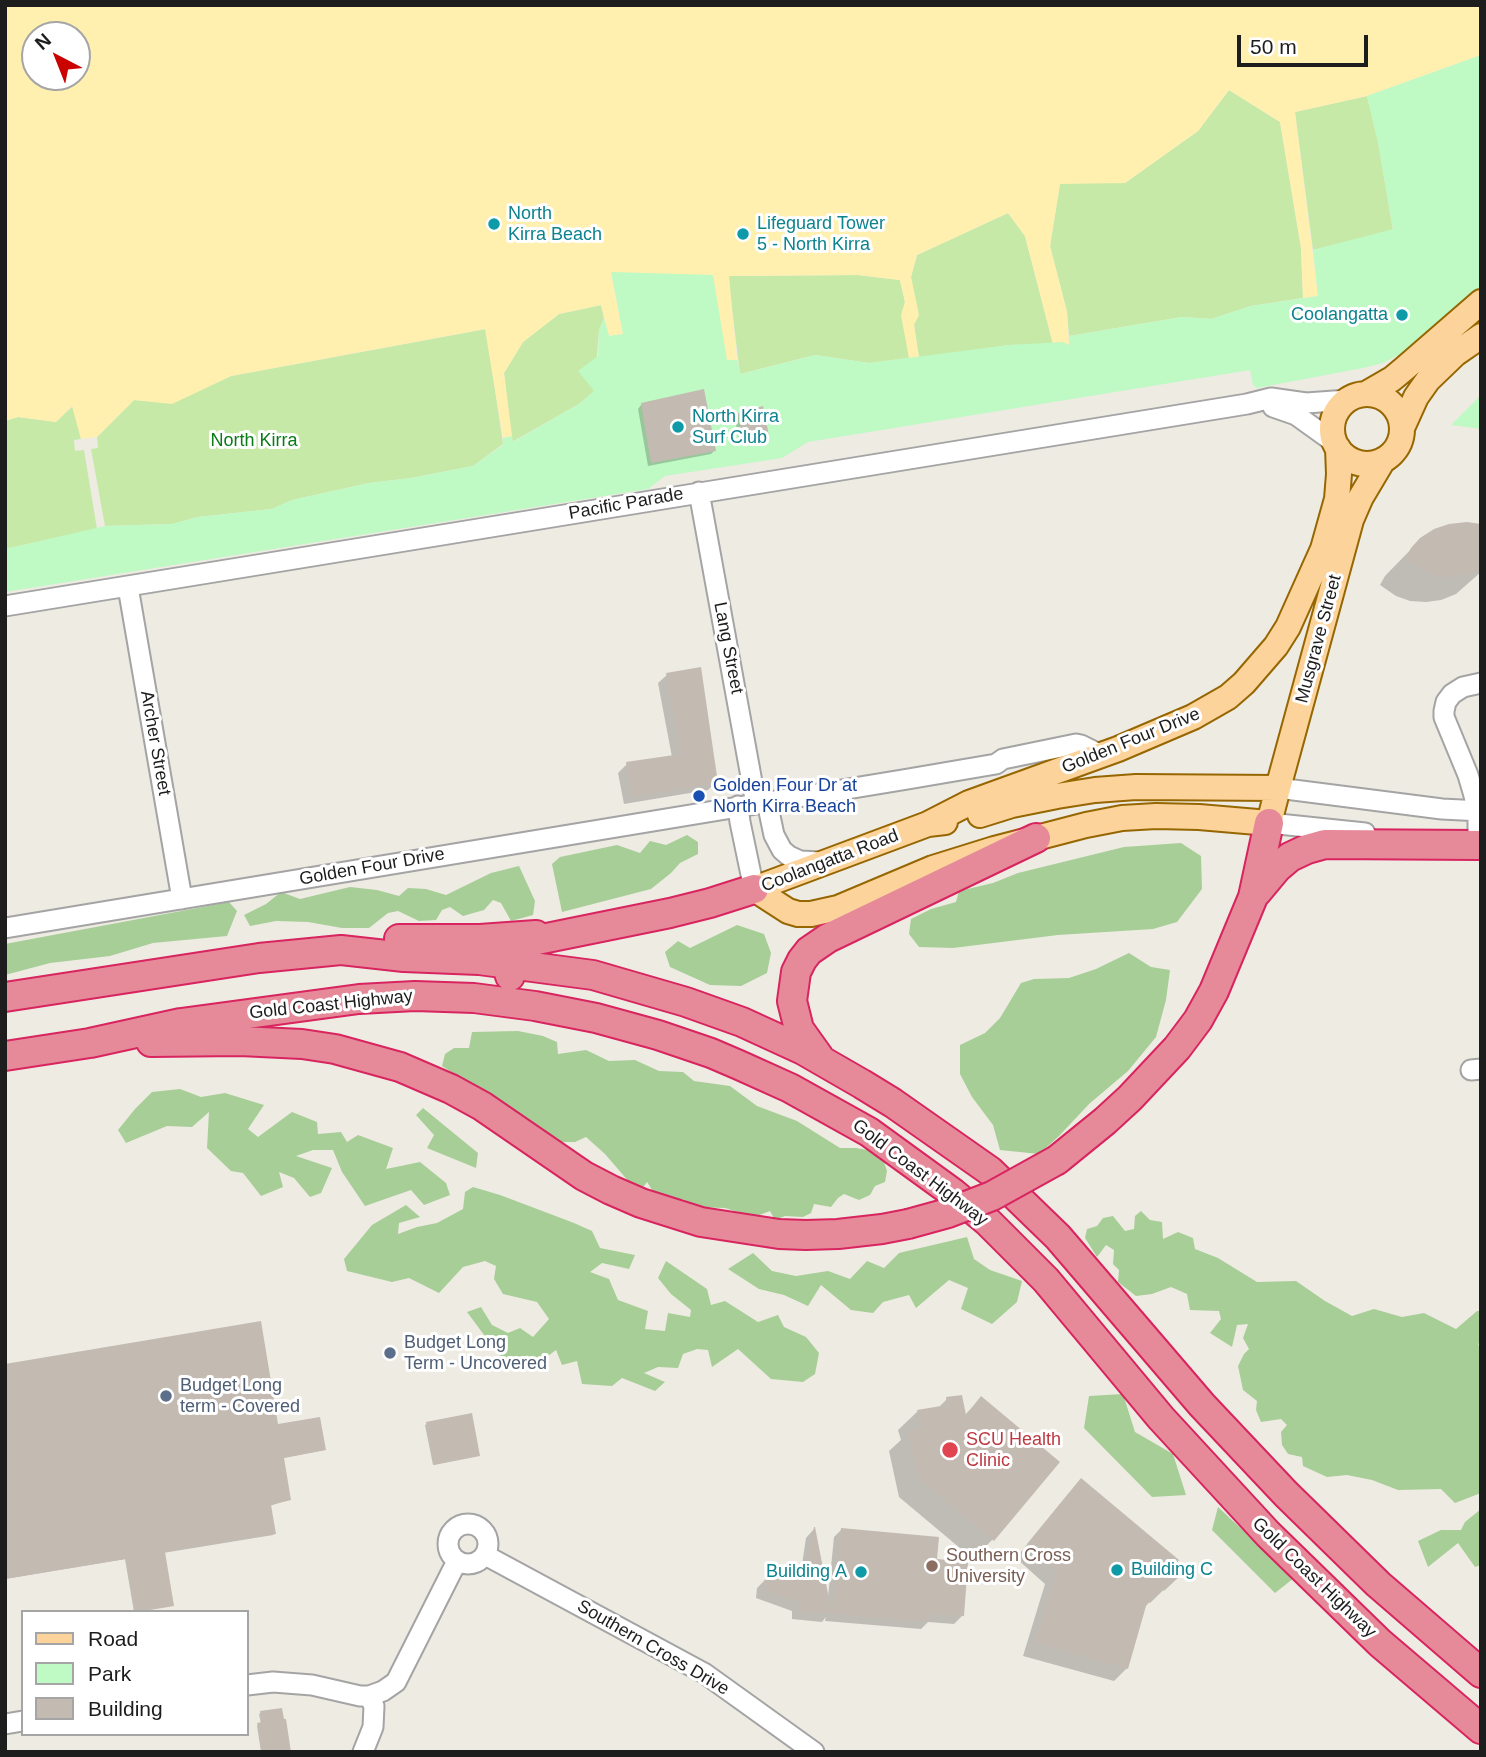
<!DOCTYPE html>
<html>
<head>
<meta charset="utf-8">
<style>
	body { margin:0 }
	#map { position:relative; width:1486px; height:1757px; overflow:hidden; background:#eeebe3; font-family:Arial,sans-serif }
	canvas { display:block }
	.frame { position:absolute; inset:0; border:7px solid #1d1d1d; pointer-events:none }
	.legend { position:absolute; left:21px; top:1610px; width:228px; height:126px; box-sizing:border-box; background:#fff; border:2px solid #a5a5a5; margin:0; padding:9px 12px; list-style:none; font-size:21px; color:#1d1d1d }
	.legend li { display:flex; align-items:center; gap:14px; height:35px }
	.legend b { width:35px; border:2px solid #a5a5a5 }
	.north { position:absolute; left:21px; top:21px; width:70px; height:70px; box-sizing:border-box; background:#fff; border:2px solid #a5a5a5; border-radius:50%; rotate:318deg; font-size:19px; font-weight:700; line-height:28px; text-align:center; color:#1d1d1d }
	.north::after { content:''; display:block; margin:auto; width:24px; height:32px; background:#ca0300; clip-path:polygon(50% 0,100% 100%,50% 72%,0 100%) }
	.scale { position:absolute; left:1237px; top:35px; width:131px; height:32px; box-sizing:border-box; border:4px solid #1d1d1d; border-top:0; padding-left:9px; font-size:21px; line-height:24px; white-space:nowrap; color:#1d1d1d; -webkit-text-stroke:5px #fff; paint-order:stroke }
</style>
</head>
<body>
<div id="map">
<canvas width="1486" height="1757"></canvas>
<div class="frame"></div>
<ul class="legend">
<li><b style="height:9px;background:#fcd39b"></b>Road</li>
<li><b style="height:19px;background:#bff9c4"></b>Park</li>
<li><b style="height:19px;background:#c3bab2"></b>Building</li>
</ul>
<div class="north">N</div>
<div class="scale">50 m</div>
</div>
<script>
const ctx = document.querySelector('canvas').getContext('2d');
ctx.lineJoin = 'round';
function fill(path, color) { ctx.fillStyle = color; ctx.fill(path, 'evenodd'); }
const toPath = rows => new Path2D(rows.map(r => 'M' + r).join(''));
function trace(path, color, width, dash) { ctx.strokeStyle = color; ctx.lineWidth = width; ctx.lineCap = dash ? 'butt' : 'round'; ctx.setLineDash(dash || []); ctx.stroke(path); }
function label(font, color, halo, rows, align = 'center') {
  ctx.font = font + ' Arial,sans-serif'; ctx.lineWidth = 6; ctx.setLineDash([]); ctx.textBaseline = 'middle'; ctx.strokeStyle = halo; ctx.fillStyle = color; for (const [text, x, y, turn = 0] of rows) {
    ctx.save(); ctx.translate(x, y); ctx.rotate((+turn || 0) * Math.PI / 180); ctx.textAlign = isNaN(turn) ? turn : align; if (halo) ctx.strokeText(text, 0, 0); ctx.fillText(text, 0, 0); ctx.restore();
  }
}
fill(toPath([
	[1229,90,1280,122,1301,248,1303,298,1251,306,1211,319,1182,317,1069,336,1067,312,1050,246,1060,183,1125,183,1198,131],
	[1367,96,1378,142,1393,230,1313,250,1295,112],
	[1008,213,1025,236,1053,344,1009,345,919,358,914,325,911,277,917,255],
	[858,275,900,280,905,302,902,315,909,358,869,363,815,355,740,374,728,276],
	[601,305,604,318,599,330,594,391,579,404,512,442,504,373,523,342,559,314],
	[486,329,503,444,473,466,411,478,369,483,292,500,272,509,198,517,172,524,105,526,91,449,98,448,97,437,134,400,172,403,231,376],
	[73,406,81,439,74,440,75,451,84,450,97,529,5,549,5,421,18,417,56,422]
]), '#c7e9a8');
fill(toPath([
	[687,835,698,842,698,854,680,863,671,873,651,889,562,912,552,864,560,857,617,845,640,853,650,841,666,845],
	[1181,843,1201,856,1202,889,1177,922,1153,929,1058,935,953,948,919,947,909,934,911,919,931,909,956,902,959,891,993,883,1018,873,1124,847],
	[519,866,535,901,533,915,511,921,501,903,493,900,484,910,463,916,450,907,442,910,436,920,419,921,398,911,388,913,369,928,342,928,308,922,276,921,250,926,244,915,266,904,281,892,300,899,350,887,377,890,399,896,408,888,426,889,446,895,491,873],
	[229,902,237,911,227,936,153,943,110,956,50,963,5,975,5,944],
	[737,925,764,934,771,953,767,973,741,986,710,985,670,967,665,952,678,941,690,948],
	[1129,953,1151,967,1170,970,1166,1000,1156,1037,1128,1071,1089,1104,1059,1136,1039,1154,1000,1150,993,1125,972,1097,960,1074,960,1045,985,1033,1000,1018,1021,983,1034,979,1069,978,1096,969],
	[518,1031,543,1036,557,1042,558,1054,586,1050,609,1061,635,1060,659,1071,683,1072,694,1081,730,1086,757,1106,797,1121,840,1148,856,1148,873,1151,883,1159,887,1171,885,1182,875,1186,870,1195,859,1200,844,1194,838,1198,831,1207,814,1204,811,1213,803,1217,785,1216,775,1220,770,1211,754,1217,725,1208,696,1207,683,1199,680,1206,656,1196,647,1182,641,1190,630,1183,605,1154,586,1137,575,1142,560,1142,442,1066,445,1054,454,1048,469,1048,472,1032],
	[180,1089,201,1097,225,1093,264,1105,248,1129,258,1137,292,1112,317,1122,318,1134,341,1132,347,1142,358,1135,393,1148,386,1169,420,1162,446,1183,450,1195,424,1205,411,1190,365,1206,342,1172,333,1150,313,1150,296,1156,332,1168,321,1193,310,1197,294,1178,279,1172,283,1187,261,1196,243,1173,231,1171,207,1148,209,1112,192,1127,167,1126,126,1143,118,1130,135,1109,152,1092],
	[423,1108,478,1153,476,1168,427,1148,434,1135,416,1115],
	[473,1187,500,1195,574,1223,592,1231,600,1248,635,1255,629,1269,602,1263,590,1272,609,1279,618,1300,648,1311,645,1329,665,1331,668,1313,690,1317,691,1310,671,1294,658,1278,666,1261,707,1289,711,1305,725,1301,758,1322,778,1315,784,1327,806,1337,819,1353,815,1374,803,1382,771,1379,738,1349,712,1367,708,1350,697,1349,683,1354,678,1368,658,1367,644,1373,665,1382,655,1391,622,1378,612,1386,582,1384,577,1361,562,1365,556,1350,544,1359,525,1365,499,1355,467,1312,481,1307,492,1325,508,1333,520,1328,533,1337,549,1319,537,1302,503,1294,494,1279,496,1266,485,1261,463,1267,439,1293,409,1278,392,1282,347,1271,344,1259,372,1225,406,1205,420,1217,399,1223,398,1234,417,1227,437,1223,463,1209,465,1192],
	[1141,1211,1150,1220,1162,1222,1163,1239,1178,1232,1193,1238,1195,1249,1218,1258,1257,1282,1296,1281,1325,1301,1352,1316,1374,1309,1402,1317,1424,1313,1456,1329,1477,1311,1481,1311,1481,1342,1478,1344,1481,1350,1481,1493,1455,1503,1441,1489,1398,1490,1372,1480,1347,1475,1327,1477,1303,1466,1302,1457,1288,1454,1282,1445,1281,1432,1287,1425,1281,1419,1261,1422,1256,1410,1257,1401,1243,1390,1238,1366,1244,1354,1249,1349,1243,1338,1248,1324,1237,1325,1232,1347,1210,1333,1221,1319,1219,1311,1190,1310,1187,1294,1171,1287,1152,1294,1136,1296,1118,1282,1119,1270,1113,1264,1114,1250,1106,1245,1097,1257,1085,1238,1087,1229,1097,1226,1103,1218,1113,1216,1125,1231,1134,1229,1135,1216],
	[967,1237,974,1259,990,1270,1022,1281,1017,1302,992,1324,961,1309,968,1288,949,1280,916,1308,909,1295,883,1302,873,1313,851,1310,821,1285,808,1306,784,1295,759,1289,728,1269,753,1253,772,1271,796,1276,828,1271,850,1279,867,1261,884,1268,899,1253],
	[1123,1394,1135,1432,1173,1454,1186,1495,1152,1497,1084,1428,1089,1396],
	[1218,1507,1294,1578,1275,1593,1212,1530],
	[1481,1509,1481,1565,1475,1567,1458,1543,1428,1567,1418,1541,1441,1530,1461,1530,1465,1522]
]), '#a7ce97');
fill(toPath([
	[5,5,1481,5,1481,55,1367,96,1295,112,1318,296,1303,298,1301,248,1280,122,1229,90,1198,131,1125,183,1060,184,1050,246,1067,312,1069,345,1063,343,1053,344,1025,236,1008,213,917,255,911,277,919,315,914,325,919,358,909,358,901,315,905,302,900,280,858,275,729,276,737,360,727,360,611,273,623,334,609,336,601,305,559,314,523,342,504,373,512,436,503,438,485,329,231,376,172,404,134,400,97,437,81,439,72,406,56,422,18,417,5,421],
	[35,35,77,35,77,77,35,77]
]), '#fff0b0');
fill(toPath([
	[1481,55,1481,292,1410,349,1383,363,1363,368,1257,388,1253,385,1250,370,808,442,782,458,665,476,648,489,5,592,5,549,105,526,172,524,198,517,272,509,292,500,369,483,411,478,473,466,503,445,503,438,512,436,513,442,579,404,594,391,578,371,598,356,599,330,604,318,609,336,623,334,611,272,713,275,727,360,737,360,741,374,815,355,869,363,1009,345,1063,342,1069,345,1069,336,1182,317,1211,319,1251,306,1318,296,1313,250,1393,229,1378,142,1367,96],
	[1481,395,1481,429,1451,425]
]), '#bff9c4');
fill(toPath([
	[641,405,715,450,711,454,648,466,638,409],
	[739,414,767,435,763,439,739,444,735,418],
	[1481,525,1481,572,1456,594,1441,600,1426,602,1410,601,1396,596,1380,585,1385,576,1421,539],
	[667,675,716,782,708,790,624,804,618,773,627,764,672,757,658,683],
	[5,1366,277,1426,324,1450,283,1458,289,1499,270,1506,274,1533,273,1535,163,1553,171,1606,134,1612,125,1559,5,1579],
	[981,1398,1058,1462,992,1540,973,1559,899,1497,889,1451,901,1440,898,1430,918,1411,938,1408,947,1399,964,1416],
	[427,1424,479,1455,433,1465,425,1425],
	[1069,1493,1180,1574,1150,1603,1148,1601,1144,1605,1127,1668,1114,1681,1023,1656,1045,1584,1016,1558],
	[814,1529,828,1597,834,1537,842,1529,935,1561,962,1616,954,1624,928,1622,921,1629,825,1621,826,1617,822,1622,792,1619,792,1611,756,1598,757,1588,766,1579,801,1571,806,1538],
	[261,1713,290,1752,261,1752,257,1726,261,1724,259,1714]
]), '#0003');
fill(toPath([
	[704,389,716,451,651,463,641,403],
	[763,406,769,436,743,442,738,413],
	[1467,522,1481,524,1481,570,1468,574,1453,577,1437,576,1422,571,1405,559,1411,548,1420,538,1434,529,1449,524],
	[701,667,718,783,632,797,626,762,681,754,666,673],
	[261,1321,278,1424,320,1417,326,1450,284,1458,291,1500,271,1505,276,1534,165,1552,174,1606,138,1612,135,1612,126,1559,5,1579,5,1561,10,1560,5,1529,5,1364],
	[962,1395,966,1415,981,1396,1060,1462,994,1541,918,1478,908,1431,921,1427,917,1410,947,1405,946,1397],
	[472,1413,480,1456,434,1465,426,1422],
	[1081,1478,1179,1560,1174,1566,1182,1574,1164,1591,1162,1588,1146,1606,1128,1669,1035,1643,1057,1570,1027,1544],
	[814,1527,815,1527,832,1614,799,1611,800,1603,764,1589,765,1578,807,1567],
	[841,1528,939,1537,937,1559,968,1562,964,1616,931,1614,930,1622,832,1614],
	[282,1708,284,1719,286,1719,291,1752,262,1752,257,1723,262,1722,260,1711]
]), '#c3bab2');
const minor = toPath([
	[1273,407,1296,415,1335,443],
	[699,492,756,804],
	[128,587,182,899],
	[5,606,1247,404,1271,398,1306,403,1348,400],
	[1278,788,1442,809,1481,811],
	[767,802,774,835,782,850,789,856,800,861,821,862],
	[738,806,740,822,754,889],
	[1269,823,1365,833],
	[1478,845,1478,811,1473,792,1468,775,1444,717,1444,711,1446,702,1452,694,1463,687,1481,683],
	[5,928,908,779,996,764,1003,759,1076,744,1081,745,1097,753,1112,751],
	[1471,1070,1481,1069],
	'448 1544a20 20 0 1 1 40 0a20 20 0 1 1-40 0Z',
	[485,1555,704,1673,814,1752],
	[247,1685,273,1682,312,1685,360,1696,369,1696,383,1691,396,1682,457,1561],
	[5,1724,23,1721],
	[363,1752,373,1727,374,1706,369,1696]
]);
const major = toPath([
	'1332 429a35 35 0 1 1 70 0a35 35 0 1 1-70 0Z',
	[1366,394,1392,379,1404,369,1481,302],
	[1402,428,1416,397,1428,380,1455,354,1481,336],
	[980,815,1012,805,1057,796,1095,790,1136,787,1278,788],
	[928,824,969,803,1118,749,1193,717,1228,697,1244,683,1276,646,1288,627,1323,549,1337,499,1339,474,1338,448],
	[754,889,788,911,798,914,811,914,838,908,933,868,994,849,1086,825,1122,818,1156,816,1199,817,1269,823,1278,788,1351,520,1361,497,1383,460],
	[754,889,928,824,945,822]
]);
const highway = toPath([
	[1257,892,1277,868,1290,857,1307,849,1325,844,1478,845],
	[399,939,480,939,536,935],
	[510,976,507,966,509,957,519,947,532,941,670,913,710,903,754,889],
	[5,997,259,958,341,950,404,957,479,960,593,975,686,1002,742,1022,803,1050,862,1084,893,1103,990,1171,1058,1237,1202,1405,1286,1494,1378,1584,1481,1673],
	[151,1042,240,1041,302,1044,335,1049,400,1067,451,1089,482,1106,584,1176,611,1190,641,1203,701,1222,779,1234,806,1235,838,1234,882,1229,908,1224],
	[5,1056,90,1043,181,1023,359,999,415,996,474,998,535,1006,596,1018,658,1035,711,1053,739,1065,790,1088,869,1132,953,1193,988,1222,1046,1280,1161,1418,1268,1534,1380,1643,1481,1729],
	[819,1057,799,1029,792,1001,796,972,802,960,809,951,828,938,1036,838],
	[1057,1160,1105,1121,1130,1098,1177,1048,1198,1020,1214,991,1253,897,1269,823]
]);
trace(minor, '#a4a4a4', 23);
trace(major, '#966600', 28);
trace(highway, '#d8245f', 32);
trace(minor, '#fff', 19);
trace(major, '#fcd39b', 24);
trace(highway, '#e68a9a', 28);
const highwayBridge = toPath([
	[908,1224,948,1213,992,1196,1057,1160]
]);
trace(highwayBridge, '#d8245f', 32, []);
trace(highwayBridge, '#e68a9a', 28);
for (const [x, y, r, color] of [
	[494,224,7,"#0f9aa8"],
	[743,234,7,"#0f9aa8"],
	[1402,315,7,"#0f9aa8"],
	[678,427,7,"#0f9aa8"],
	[699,796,7,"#1a4fb4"],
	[390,1353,7,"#5c6f8a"],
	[166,1396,7,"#5c6f8a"],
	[950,1450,9,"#e0444e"],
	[932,1566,7,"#8d6e63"],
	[1117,1570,7,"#0f9aa8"],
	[861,1572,7,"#0f9aa8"]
]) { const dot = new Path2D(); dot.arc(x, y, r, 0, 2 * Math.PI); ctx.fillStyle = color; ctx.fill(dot); trace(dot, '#fff', 2.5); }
label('18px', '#0d838f', '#fff', [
	["North",508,214],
	["Kirra Beach",508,235],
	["Lifeguard Tower",757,224],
	["5 - North Kirra",757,245],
	["Coolangatta",1388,315,"right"],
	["North Kirra",692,417],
	["Surf Club",692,438],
	["Building C",1131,1570],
	["Building A",847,1572,"right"]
], 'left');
label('18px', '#0b7b16', '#fff', [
	["North Kirra",254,441]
]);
label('18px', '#1d1d1d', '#fff', [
	["Pacific Parade",626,504,-10],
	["Musgrave Street",1319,639,-75],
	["Lang Street",728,648,79],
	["Golden Four Drive",1131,741,-22],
	["Archer Street",155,743,80],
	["Coolangatta Road",830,861,-21],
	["Golden Four Drive",372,867,-10],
	["Gold Coast Highway",331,1005,-6],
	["Gold Coast Highway",920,1173,37],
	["Gold Coast Highway",1314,1578,44],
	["Southern Cross Drive",653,1648,30]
]);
label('18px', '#164399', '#fff', [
	["Golden Four Dr at",713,786],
	["North Kirra Beach",713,807]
], 'left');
label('18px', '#4e5e75', '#fff', [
	["Budget Long",404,1343],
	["Term - Uncovered",404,1364],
	["Budget Long",180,1386],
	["term - Covered",180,1407]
], 'left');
label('18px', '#be3a42', '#fff', [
	["SCU Health",966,1440],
	["Clinic",966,1461]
], 'left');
label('18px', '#785e54', '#fff', [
	["Southern Cross",946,1556],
	["University",946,1577]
], 'left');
</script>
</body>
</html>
